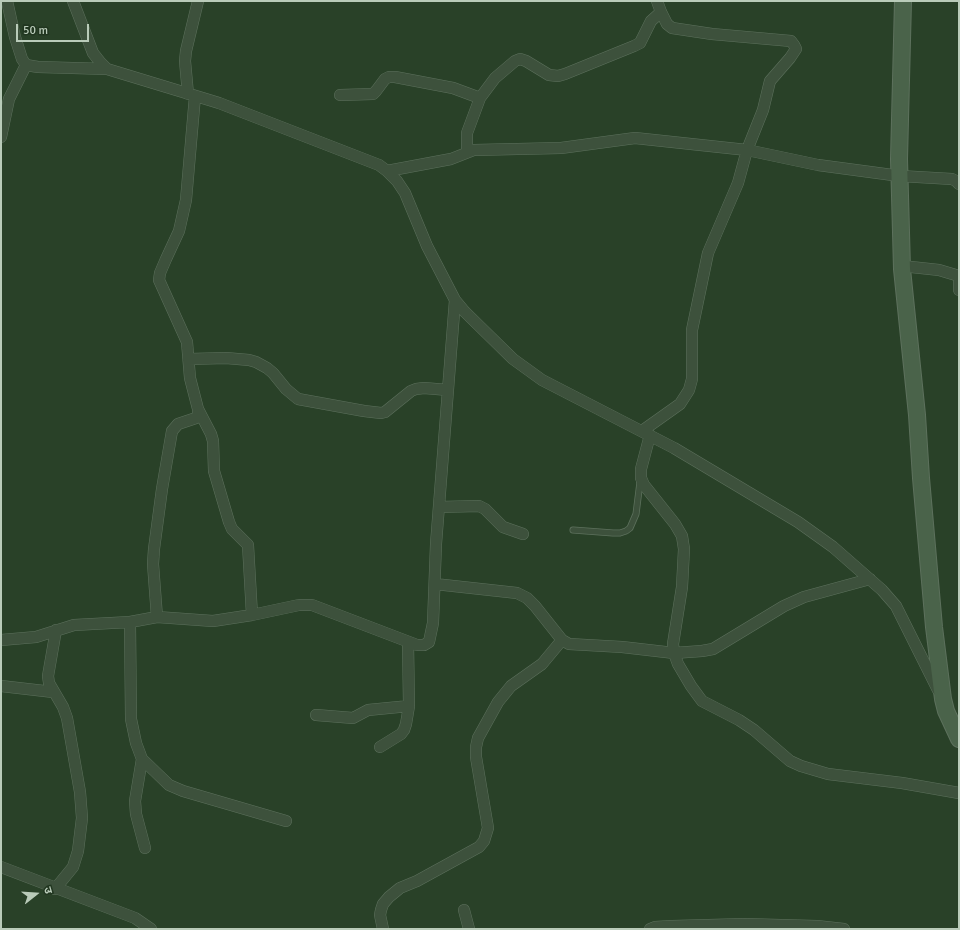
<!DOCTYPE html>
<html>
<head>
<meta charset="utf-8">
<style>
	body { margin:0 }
	#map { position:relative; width:960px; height:930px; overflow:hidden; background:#294128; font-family:Signika,"Noto Sans Devanagari",sans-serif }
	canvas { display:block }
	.frame { position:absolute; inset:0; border:2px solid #b9cbb9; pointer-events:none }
	.north { position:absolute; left:16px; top:874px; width:40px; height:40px; -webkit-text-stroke:3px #213620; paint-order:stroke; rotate:73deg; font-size:11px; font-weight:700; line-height:16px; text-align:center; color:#b9cbb9 }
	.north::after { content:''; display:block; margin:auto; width:14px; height:18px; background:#b9cbb9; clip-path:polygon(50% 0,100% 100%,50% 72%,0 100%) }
	.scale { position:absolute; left:16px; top:24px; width:73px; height:18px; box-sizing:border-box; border:2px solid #b9cbb9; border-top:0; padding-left:5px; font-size:12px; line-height:14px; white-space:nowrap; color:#b9cbb9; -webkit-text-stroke:3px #213620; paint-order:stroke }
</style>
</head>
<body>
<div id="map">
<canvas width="960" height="930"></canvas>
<div class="frame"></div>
<div class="north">उ</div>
<div class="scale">50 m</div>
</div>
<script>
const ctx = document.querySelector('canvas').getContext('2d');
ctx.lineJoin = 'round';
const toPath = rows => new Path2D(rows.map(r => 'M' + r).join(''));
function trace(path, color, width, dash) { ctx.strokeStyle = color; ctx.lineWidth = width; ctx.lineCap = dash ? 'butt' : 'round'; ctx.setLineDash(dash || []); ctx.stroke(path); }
const lane = toPath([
	[573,530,613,533,620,533,626,531,630,528,636,514,640,482]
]);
const street = toPath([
	[7,1,15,37,22,59,26,65,38,67,107,69],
	[73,1,93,53,100,62,107,69,219,103,379,165,387,171,397,181,405,193,427,246,455,300,465,312,513,359,542,380,674,448,798,522,833,547,882,590,896,606,938,690],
	[188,94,185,61,186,51,198,1],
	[340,95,373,94,376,91,385,79,389,77,395,77,453,88,480,98],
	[1,137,9,99,26,65],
	[467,152,467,133,480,98,495,78,515,61,520,59,526,61,549,75,558,76,565,74,634,46,640,43,651,21,661,12],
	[387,171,451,159,474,150,561,148,635,138,747,150,818,165,900,176,952,179,956,181,959,184],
	[902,266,939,270,959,276],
	[959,276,959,290],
	[189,359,226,358,249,360,256,362,267,368,273,373,286,389,298,399,364,411,381,413,385,412,411,391,416,389,424,388,448,390],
	[198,409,211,434,213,441,214,471,229,522,232,529,248,545,252,615],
	[642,431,680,404,689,390,692,379,692,330,708,253,738,183,747,150,763,110,770,81,790,58,796,49,794,45,791,41,712,34,672,28,667,24,661,12,657,1],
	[650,435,641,469,641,478,644,485,675,524,682,536,684,549,682,587,673,644,674,653,678,664,691,686,702,701,739,720,754,730,790,761,801,766,828,774,902,783,959,793],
	[439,507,479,506,485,509,503,527,523,534],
	[435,584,517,593,527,598,535,606,562,640,569,644,622,647,674,653,702,651,713,649,784,606,804,597,870,579],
	[157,617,153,564,154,549,162,489,172,431,178,424,196,418,198,415,198,409,190,378,187,342,159,280,160,273,166,259,179,231,186,200,195,96],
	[130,622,131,719,136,743,142,759,169,785,183,791,286,821],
	[1,640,36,637,74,625,130,622,157,617,213,621,252,615,299,605,312,605,417,645,424,645,429,642,433,623,436,544,455,300],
	[1,686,53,692],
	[316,715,353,718,368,710,409,706],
	[380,747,401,734,404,730,406,724,409,706,408,642],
	[142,759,135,801,136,814,145,848],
	[1,867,135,918,151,929],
	[55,889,73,867,78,851,82,818,80,792,67,718,63,707,49,683,48,676,56,630],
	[464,910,469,929],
	[383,929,380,915,381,910,383,904,389,897,400,888,417,881,479,847,484,841,488,828,476,757,476,747,478,738,498,702,511,686,542,664,562,640],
	[650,929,655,927,672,926,745,924,817,926,844,929]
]);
const secondary = toPath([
	[903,1,899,159,902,269,917,415,921,478,934,627,943,699,946,711,959,739]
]);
trace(lane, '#5d715d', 7);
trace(street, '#5d715d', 12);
trace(secondary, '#5d715d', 18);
trace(lane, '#3d513c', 5.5);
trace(street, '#3d513c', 11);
trace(secondary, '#4a634a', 16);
</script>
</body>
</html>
